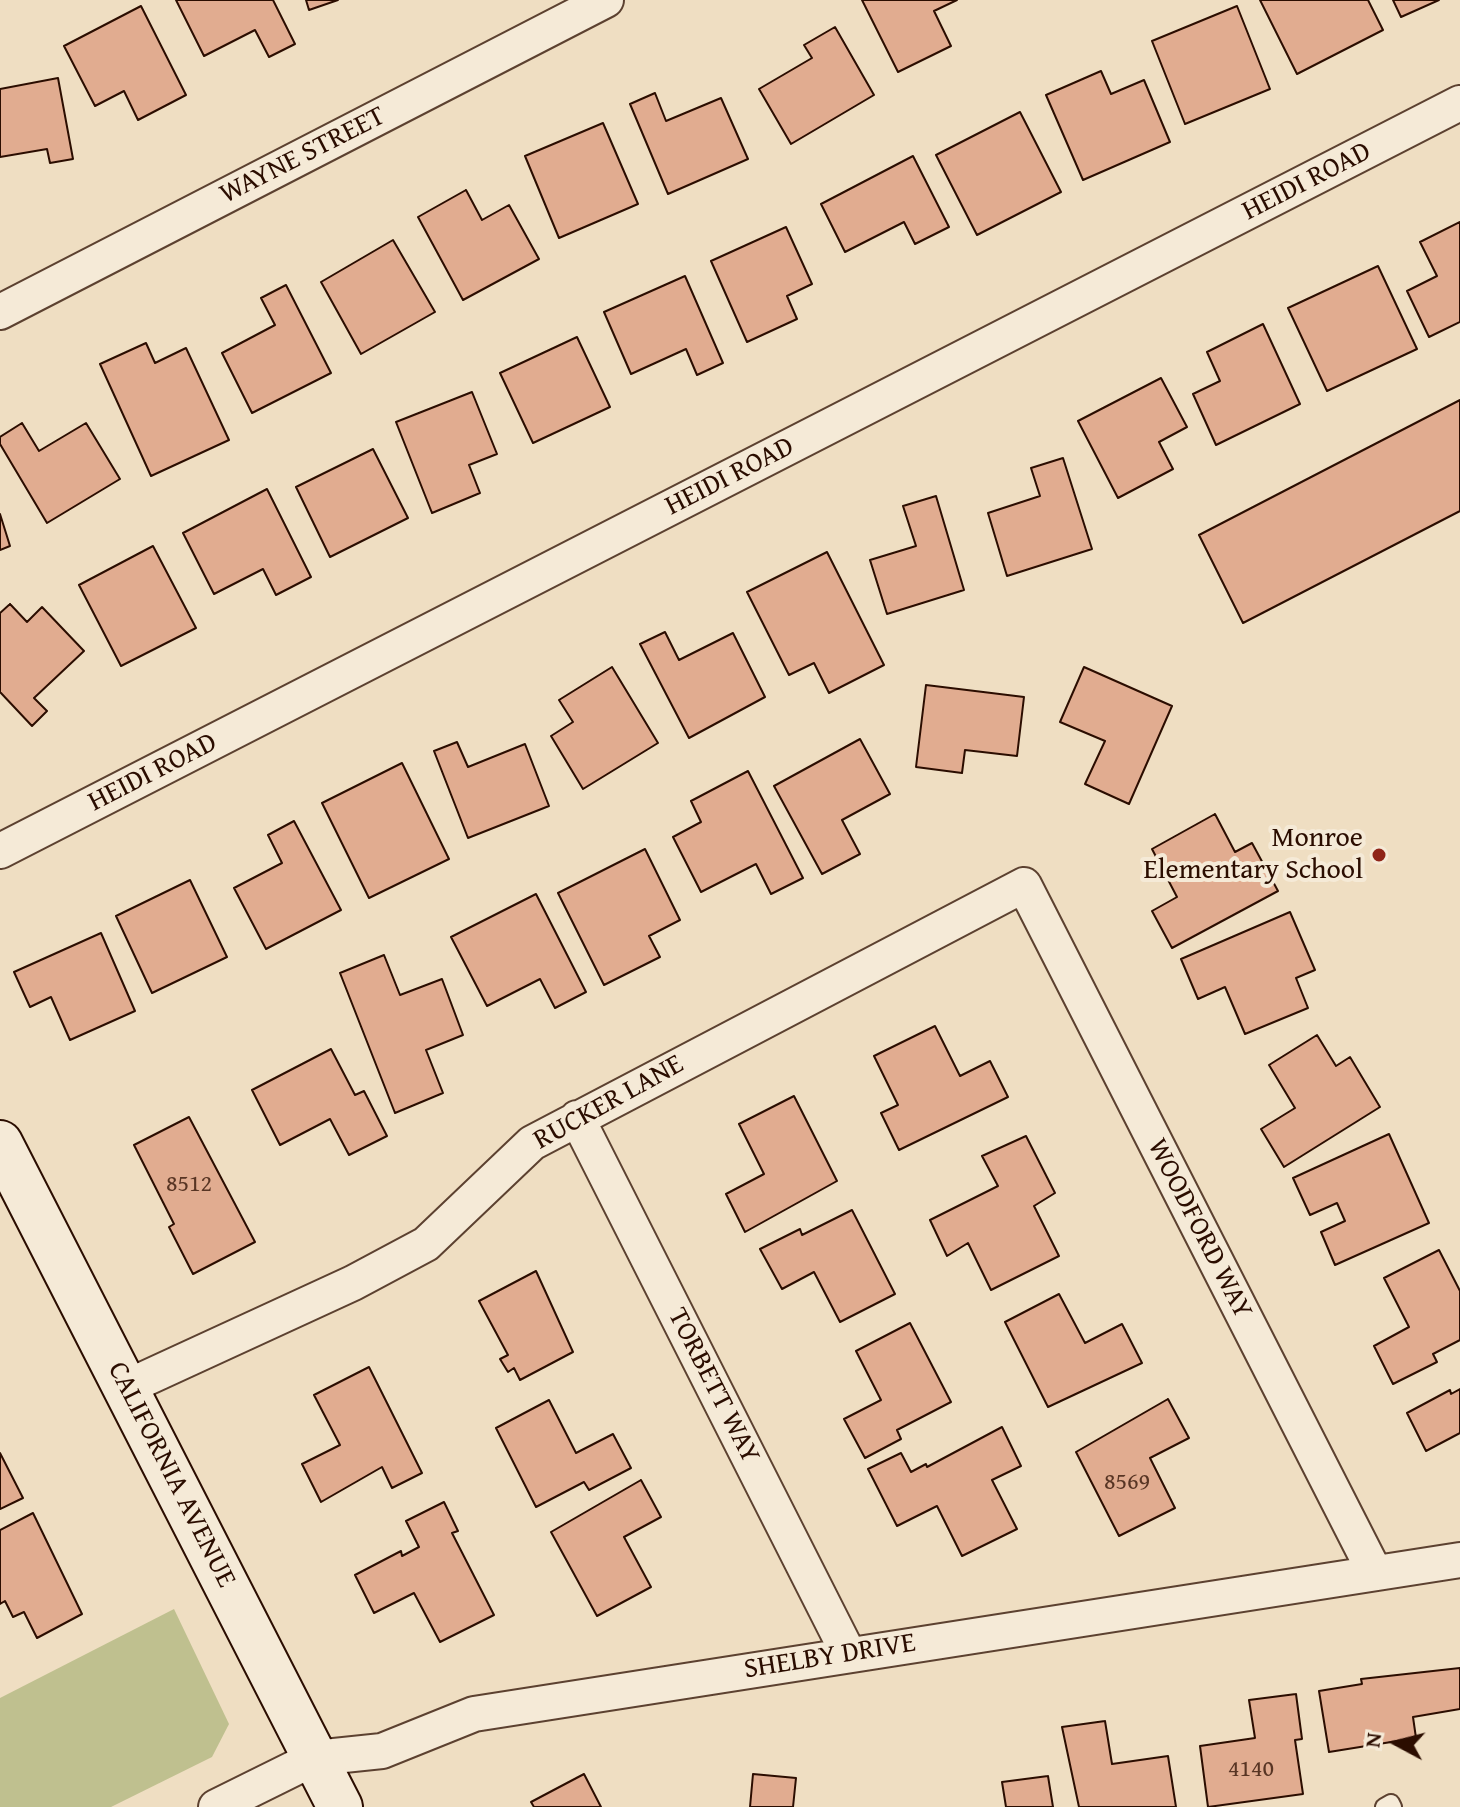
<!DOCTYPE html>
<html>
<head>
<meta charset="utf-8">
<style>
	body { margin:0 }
	#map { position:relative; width:1460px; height:1807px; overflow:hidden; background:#efdec2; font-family:"Gentium Book Plus",serif }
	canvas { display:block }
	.north { position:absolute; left:1356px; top:1703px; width:80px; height:80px; -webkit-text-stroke:6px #f5ead7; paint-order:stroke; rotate:277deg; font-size:22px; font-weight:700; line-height:32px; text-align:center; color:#2b0d00 }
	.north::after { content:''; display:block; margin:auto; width:28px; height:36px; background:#2b0d00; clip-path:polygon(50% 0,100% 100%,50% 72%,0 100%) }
</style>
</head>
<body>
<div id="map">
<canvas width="1460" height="1807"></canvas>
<div class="north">N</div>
</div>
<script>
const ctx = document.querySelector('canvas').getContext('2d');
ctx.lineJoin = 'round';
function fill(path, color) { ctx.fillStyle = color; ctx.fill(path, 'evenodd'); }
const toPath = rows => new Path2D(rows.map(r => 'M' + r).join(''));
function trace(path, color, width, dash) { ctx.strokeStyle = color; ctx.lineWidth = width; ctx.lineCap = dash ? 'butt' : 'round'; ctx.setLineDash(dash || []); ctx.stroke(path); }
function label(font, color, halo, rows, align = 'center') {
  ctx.font = font + ' "Gentium Book Plus",serif'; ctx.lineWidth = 8; ctx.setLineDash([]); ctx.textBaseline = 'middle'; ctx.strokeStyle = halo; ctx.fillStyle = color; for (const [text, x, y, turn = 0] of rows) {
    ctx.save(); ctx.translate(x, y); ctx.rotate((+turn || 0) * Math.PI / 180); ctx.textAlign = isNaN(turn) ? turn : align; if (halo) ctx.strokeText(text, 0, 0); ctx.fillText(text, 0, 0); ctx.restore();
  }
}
fill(toPath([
	[174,1609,229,1724,212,1757,111,1807,0,1807,0,1698]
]), '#bfc08f');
const building = toPath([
	[176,0,273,0,295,44,269,57,255,30,204,56,176,0],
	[306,0,338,0,309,10,306,0],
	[862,0,957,0,934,11,951,46,898,72,862,0],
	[1260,0,1368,0,1383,30,1297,74,1260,0],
	[1393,0,1439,0,1401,17,1393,0],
	[141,6,186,95,138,120,124,91,95,106,64,46,141,6],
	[1237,6,1270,89,1185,124,1152,41,1237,6],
	[835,27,874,95,791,144,759,89,812,58,804,45,835,27],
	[1101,71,1111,94,1144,80,1170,142,1083,180,1046,95,1101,71],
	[58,78,73,159,50,163,47,149,0,157,0,89,58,78],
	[655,93,666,121,721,98,748,159,668,194,630,104,655,93],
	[1020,112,1061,192,977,235,936,155,1020,112],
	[603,123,638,204,559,238,525,156,603,123],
	[913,156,949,227,915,244,904,222,845,252,821,204,913,156],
	[466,190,482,220,509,205,539,259,463,300,418,217,466,190],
	[1460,222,1460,322,1429,337,1407,291,1437,276,1420,242,1460,222],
	[786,227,812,284,787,296,797,319,747,342,711,261,786,227],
	[393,240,435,312,361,354,321,282,393,240],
	[1378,266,1417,349,1327,391,1288,308,1378,266],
	[685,276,723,363,697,375,686,349,631,374,604,312,685,276],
	[286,285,331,373,252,413,222,353,275,325,261,298,286,285],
	[1263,324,1300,404,1216,445,1193,394,1220,381,1207,352,1263,324],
	[577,337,610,407,533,443,500,373,577,337],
	[146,343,155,363,186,348,229,440,151,476,100,364,146,343],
	[1161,378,1187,427,1159,442,1173,469,1118,498,1078,421,1161,378],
	[472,392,497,454,469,465,480,493,432,513,396,422,472,392],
	[1460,400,1460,511,1243,623,1199,535,1460,400],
	[22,423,39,451,86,423,120,479,47,523,0,444,0,437,22,423],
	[373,449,408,518,330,557,296,487,373,449],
	[1063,458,1092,549,1007,576,988,513,1040,496,1031,468,1063,458],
	[267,489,311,577,276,595,263,569,214,594,183,533,267,489],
	[936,496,964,590,887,614,870,560,916,546,903,506,936,496],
	[0,514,10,546,0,550,0,514],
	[153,546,196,628,121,666,79,585,153,546],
	[827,552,884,665,829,693,814,663,789,675,747,592,827,552],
	[10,604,27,622,42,607,84,651,34,698,47,711,32,726,0,692,0,613,10,604],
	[665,632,679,660,733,633,765,697,689,738,640,644,665,632],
	[612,667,658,743,583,789,551,736,573,722,559,700,612,667],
	[1084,667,1172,706,1129,804,1085,784,1105,741,1060,722,1084,667],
	[926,685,1024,697,1017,756,965,750,962,773,916,767,926,685],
	[860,739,890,794,842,820,860,854,822,874,774,786,860,739],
	[457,742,468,767,525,744,549,806,468,838,434,751,457,742],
	[402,763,449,859,369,898,322,803,402,763],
	[748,771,803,878,771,894,756,864,701,892,673,837,701,822,691,801,748,771],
	[1215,814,1235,852,1252,843,1278,891,1172,948,1152,911,1177,897,1152,849,1215,814],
	[294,821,341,910,266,949,234,888,282,863,268,835,294,821],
	[645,849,680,920,649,936,660,957,604,985,558,893,645,849],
	[190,880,227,957,152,993,116,916,190,880],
	[536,894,586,992,555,1008,540,979,487,1006,451,937,536,894],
	[1290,912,1315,970,1296,978,1308,1008,1245,1034,1225,987,1198,999,1181,959,1290,912],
	[101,933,135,1011,70,1040,51,997,30,1007,14,972,101,933],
	[384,955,400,995,442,979,463,1035,426,1050,443,1093,395,1113,340,973,384,955],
	[935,1026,960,1076,990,1061,1008,1097,899,1150,881,1113,898,1105,874,1056,935,1026],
	[1317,1035,1336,1066,1350,1057,1380,1107,1284,1167,1261,1129,1295,1108,1269,1065,1317,1035],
	[331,1049,355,1095,364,1091,387,1136,349,1155,330,1119,280,1145,252,1090,331,1049],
	[794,1096,837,1181,745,1232,726,1194,764,1174,739,1124,794,1096],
	[189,1117,255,1242,193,1274,169,1227,174,1224,134,1145,189,1117],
	[1389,1134,1429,1223,1335,1265,1321,1232,1345,1221,1337,1203,1310,1215,1293,1178,1389,1134],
	[1026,1136,1055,1193,1034,1206,1059,1256,991,1290,968,1243,947,1256,930,1220,998,1186,982,1156,1026,1136],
	[852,1210,895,1294,840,1322,814,1272,782,1289,760,1249,800,1229,802,1235,852,1210],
	[1439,1250,1460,1291,1460,1340,1433,1354,1437,1362,1393,1384,1374,1346,1409,1327,1384,1278,1439,1250],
	[536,1271,573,1352,520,1380,514,1368,508,1372,500,1359,508,1355,479,1301,536,1271],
	[1059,1294,1085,1343,1122,1324,1142,1363,1048,1407,1005,1322,1059,1294],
	[910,1323,951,1402,897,1430,901,1439,865,1458,844,1419,881,1400,856,1351,910,1323],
	[369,1367,422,1473,392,1488,382,1467,321,1502,302,1464,340,1445,314,1395,369,1367],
	[1460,1389,1460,1433,1426,1451,1407,1413,1450,1390,1451,1394,1460,1389],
	[1168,1399,1189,1438,1150,1458,1175,1508,1119,1536,1076,1452,1168,1399],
	[549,1400,576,1453,613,1434,631,1468,589,1490,584,1482,536,1507,496,1428,549,1400],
	[1002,1427,1021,1466,992,1480,1017,1529,962,1556,937,1506,897,1526,868,1469,901,1453,911,1472,926,1464,927,1467,1002,1427],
	[0,1453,23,1498,0,1509,0,1453],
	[641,1480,661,1517,624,1537,651,1587,597,1616,551,1532,641,1480],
	[444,1502,458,1531,452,1533,494,1615,440,1642,414,1593,374,1613,355,1575,401,1551,402,1556,419,1547,406,1521,444,1502],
	[33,1513,82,1614,37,1638,24,1612,13,1617,5,1601,0,1604,0,1530,33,1513],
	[1460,1668,1460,1709,1413,1717,1416,1738,1329,1752,1319,1691,1362,1684,1361,1679,1460,1668],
	[1296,1694,1302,1739,1295,1740,1303,1794,1208,1807,1200,1746,1255,1738,1249,1700,1296,1694],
	[1105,1721,1112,1764,1168,1756,1176,1807,1079,1807,1062,1727,1105,1721],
	[584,1774,601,1807,534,1807,531,1802,584,1774],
	[753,1774,796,1778,793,1807,750,1807,753,1774],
	[1048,1776,1053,1807,1006,1807,1002,1782,1048,1776]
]);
fill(building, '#e1ac90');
trace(building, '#2b0d00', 2);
const lane = toPath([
	[1384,1807,1391,1803,1393,1807]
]);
const street = toPath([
	[0,312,606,0],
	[0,851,1460,103],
	[577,1118,848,1653],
	[127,1387,353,1283,426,1244,532,1143,1024,885,1375,1573],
	[216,1807,315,1758,382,1751,474,1714,1460,1560]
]);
const secondary = toPath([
	[0,1143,340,1807]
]);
trace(lane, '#5c4130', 20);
trace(street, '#5c4130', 38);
trace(secondary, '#2b0d00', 48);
trace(lane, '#f5ead7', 16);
trace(street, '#f5ead7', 34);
trace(secondary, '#f5ead7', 44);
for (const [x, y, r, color] of [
	[1379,855,8,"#8f2418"]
]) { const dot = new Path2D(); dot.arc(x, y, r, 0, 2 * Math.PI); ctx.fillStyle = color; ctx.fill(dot); trace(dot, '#f5ead7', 3); }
label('24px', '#583524', null, [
	["8512",189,1185],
	["8569",1127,1483],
	["4140",1251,1770]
]);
label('28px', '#2b0d00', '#f5ead7', [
	["WAYNE STREET",303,156,-27],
	["HEIDI ROAD",1307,182,-27],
	["HEIDI ROAD",730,477,-27],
	["HEIDI ROAD",153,773,-27],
	["RUCKER LANE",609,1103,-29],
	["WOODFORD WAY",1199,1229,63],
	["TORBETT WAY",713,1386,63],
	["CALIFORNIA AVENUE",171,1475,63],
	["SHELBY DRIVE",830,1657,-9]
]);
label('28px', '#2b0d00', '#f5ead7', [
	["Monroe",1363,839],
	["Elementary School",1363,871]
], 'right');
</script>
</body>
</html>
